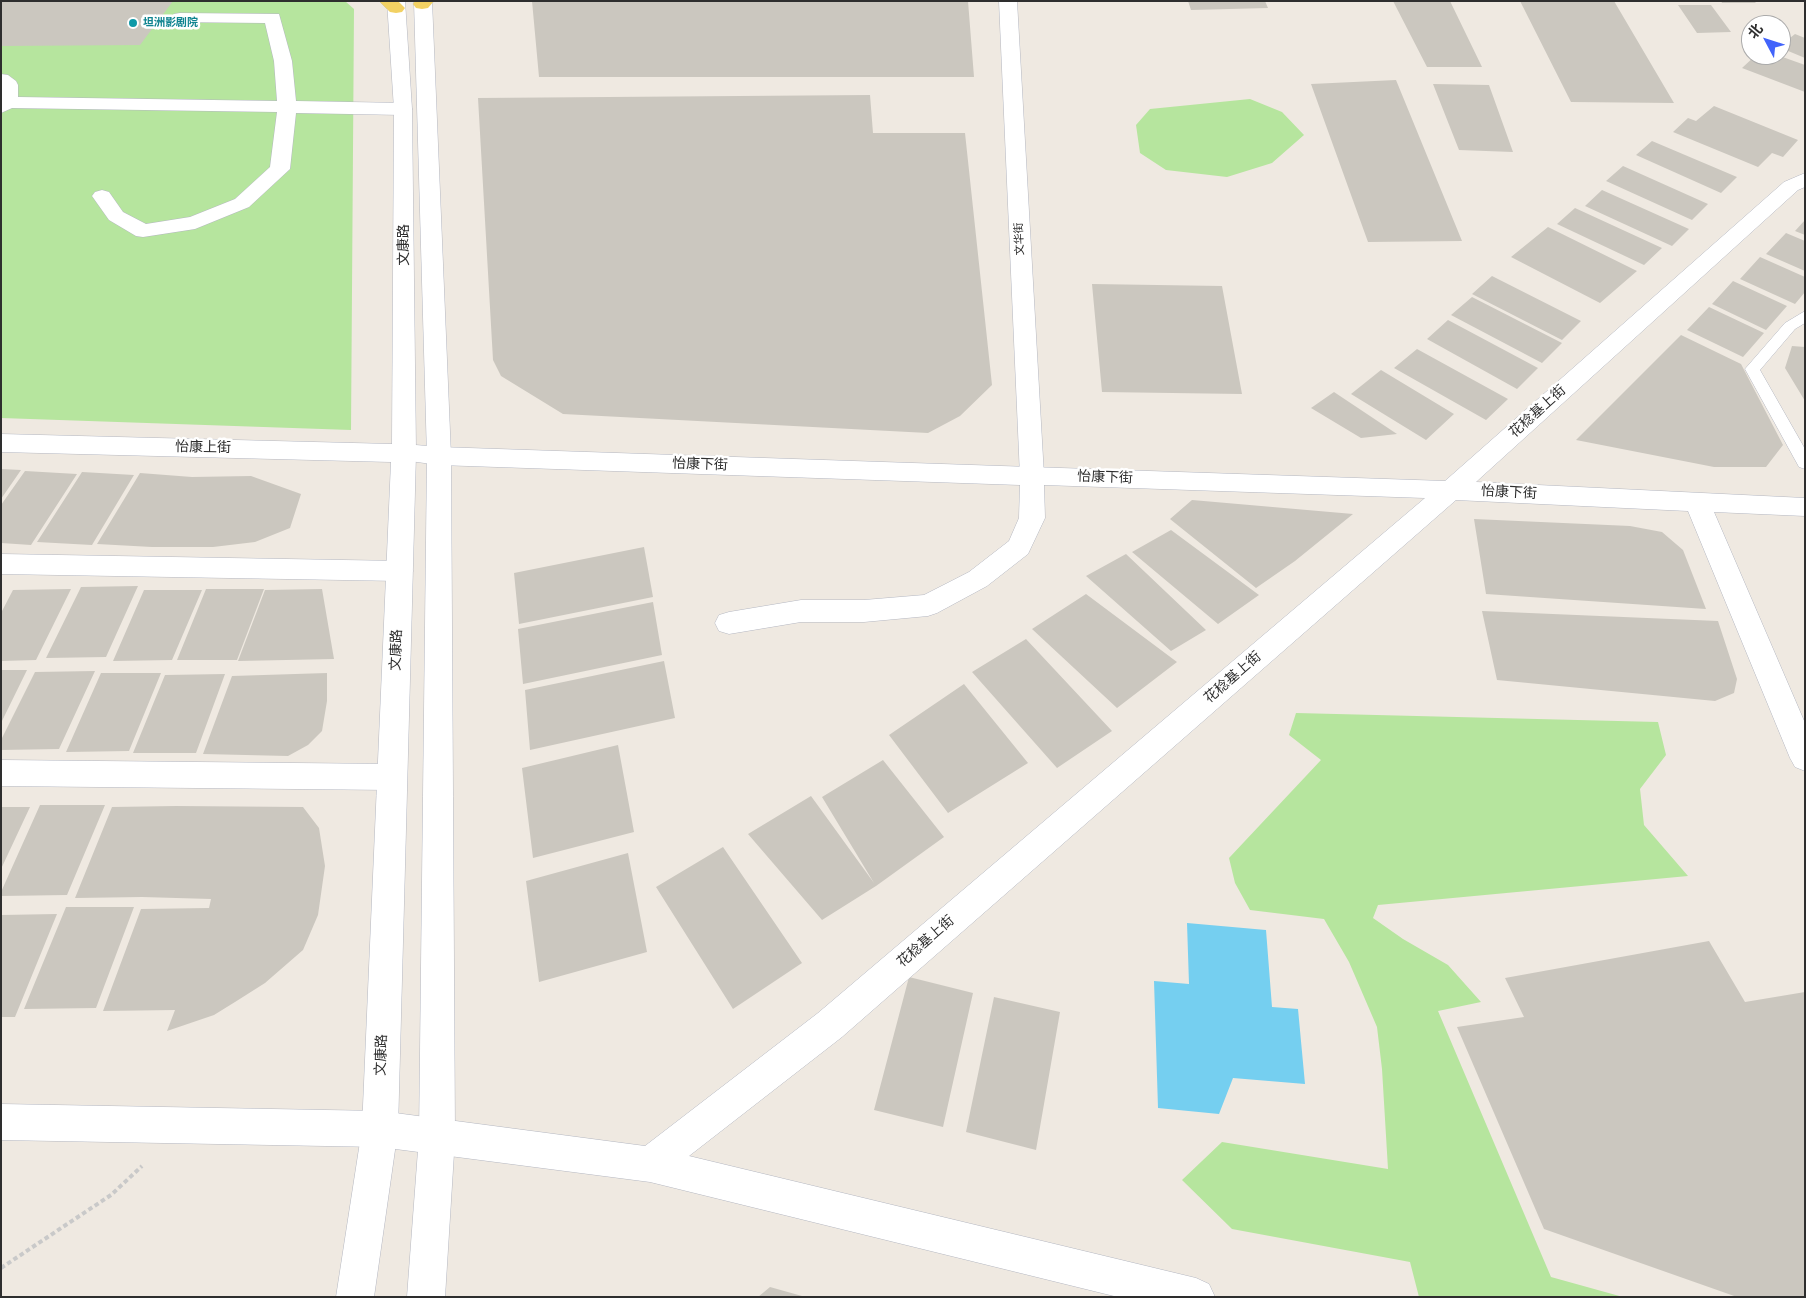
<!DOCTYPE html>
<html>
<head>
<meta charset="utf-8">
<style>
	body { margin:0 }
	#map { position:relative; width:1806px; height:1298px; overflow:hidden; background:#efe9e1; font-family:Roboto,"Noto Sans SC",sans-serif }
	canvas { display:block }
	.frame { position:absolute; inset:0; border:2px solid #2e2e2e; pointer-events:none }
	.north { position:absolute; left:1741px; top:15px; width:50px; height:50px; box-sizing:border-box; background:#fff; border:1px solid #ababab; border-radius:50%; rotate:310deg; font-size:14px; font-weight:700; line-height:20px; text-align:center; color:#2e2e2e }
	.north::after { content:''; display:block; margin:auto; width:18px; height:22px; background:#4264fb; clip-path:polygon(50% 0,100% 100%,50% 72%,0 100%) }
</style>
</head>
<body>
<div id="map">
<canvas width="1806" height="1298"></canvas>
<div class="frame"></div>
<div class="north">北</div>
</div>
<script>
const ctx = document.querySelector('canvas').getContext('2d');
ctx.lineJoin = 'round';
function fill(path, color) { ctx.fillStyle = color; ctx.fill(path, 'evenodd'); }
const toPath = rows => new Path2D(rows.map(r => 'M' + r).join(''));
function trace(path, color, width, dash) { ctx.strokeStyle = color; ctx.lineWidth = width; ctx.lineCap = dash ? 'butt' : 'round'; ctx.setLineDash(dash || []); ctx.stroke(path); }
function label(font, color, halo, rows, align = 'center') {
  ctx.font = font + ' Roboto,"Noto Sans SC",sans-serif'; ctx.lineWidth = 5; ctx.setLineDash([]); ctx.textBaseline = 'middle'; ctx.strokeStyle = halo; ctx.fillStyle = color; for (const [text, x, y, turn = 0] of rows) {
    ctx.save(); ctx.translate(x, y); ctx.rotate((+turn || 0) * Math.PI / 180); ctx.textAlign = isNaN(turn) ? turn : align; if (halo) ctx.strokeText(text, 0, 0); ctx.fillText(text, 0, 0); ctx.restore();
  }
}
fill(toPath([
	[1,1,345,1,354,9,351,430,1,418],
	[1250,99,1282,112,1304,135,1272,163,1227,177,1166,170,1140,153,1136,125,1150,109],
	[1296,713,1658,722,1666,755,1640,789,1644,825,1688,876,1378,905,1373,918,1403,939,1448,965,1481,1002,1438,1011,1551,1277,1623,1297,1419,1297,1410,1262,1232,1229,1182,1180,1222,1142,1388,1169,1382,1069,1377,1027,1349,962,1324,919,1250,910,1235,883,1229,858,1321,760,1289,735]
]), '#b6e59e');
fill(toPath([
	[1187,923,1266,930,1272,1007,1298,1009,1305,1084,1233,1078,1219,1114,1158,1108,1154,981,1189,984]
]), '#75cff0');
fill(toPath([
	[1,1,173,1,140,45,1,46],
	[532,1,968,1,974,77,539,77],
	[1188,1,1265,1,1268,8,1191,10],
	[1393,1,1450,1,1482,67,1427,67],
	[1520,1,1614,1,1674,103,1571,102],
	[1721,1,1754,1,1756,3,1722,3],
	[1678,5,1711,5,1731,32,1697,33],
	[1795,34,1805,38,1805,58,1781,48,1781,45],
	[1756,55,1777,55,1805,65,1805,92,1742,68],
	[1396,80,1462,241,1368,242,1311,84],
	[1433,84,1489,85,1513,152,1459,150],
	[870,95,873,133,965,133,992,385,960,416,928,433,563,414,501,376,493,360,478,98],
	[1714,106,1798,140,1783,157,1772,153,1758,167,1673,132,1688,118,1696,121],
	[1652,141,1737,177,1721,193,1636,155],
	[1623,166,1708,204,1692,220,1606,181],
	[1602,190,1689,229,1672,246,1585,206],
	[1575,208,1662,248,1644,265,1557,224],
	[1805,220,1805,235,1795,231],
	[1548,227,1637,271,1600,303,1511,257],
	[1786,233,1805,241,1805,271,1766,254],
	[1760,257,1805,277,1805,292,1795,304,1740,279],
	[1492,276,1581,321,1562,340,1472,294],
	[1733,281,1787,306,1766,330,1712,304],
	[1092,284,1222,286,1242,394,1102,392],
	[1472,297,1562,343,1542,363,1451,315],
	[1709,307,1764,333,1743,357,1687,330],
	[1448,320,1538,368,1517,389,1427,339],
	[1681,335,1741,364,1783,445,1766,467,1714,467,1576,440],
	[1792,346,1805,347,1805,401,1785,368],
	[1417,349,1508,399,1486,420,1394,368],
	[1381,370,1454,414,1426,440,1351,394],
	[1334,392,1397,434,1361,438,1311,408],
	[1,469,21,470,1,499],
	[25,471,77,474,31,545,1,543,1,505],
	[82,472,134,475,92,545,37,542],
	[140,473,192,477,251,476,301,494,290,528,255,542,213,547,152,547,97,544],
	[1192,500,1353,514,1295,561,1256,588,1170,519],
	[1474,519,1630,526,1662,532,1683,550,1706,609,1486,594],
	[1171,530,1259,595,1218,624,1132,552],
	[644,547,653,597,519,624,514,573],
	[1126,554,1206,630,1171,651,1086,576],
	[138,586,106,657,46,658,81,587],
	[71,589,36,660,1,661,1,613,13,590],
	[206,589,264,589,237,660,177,660],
	[322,589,334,659,238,661,265,590],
	[144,590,202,590,172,660,113,661],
	[1086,594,1177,662,1117,708,1032,629],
	[653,602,662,655,523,684,518,629],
	[1482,611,1718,621,1737,679,1734,693,1715,701,1497,680],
	[1026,639,1112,731,1057,768,972,672],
	[664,661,675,718,530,750,525,690],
	[1,670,27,670,1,723],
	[95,671,59,749,1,750,1,740,35,672],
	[101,673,161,673,129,751,66,752],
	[327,673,327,701,322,731,308,745,288,756,203,754,232,676],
	[225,674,196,753,133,753,165,675],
	[964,684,1028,763,948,813,889,735],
	[618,745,634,832,533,858,522,768],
	[883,760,944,837,876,886,822,920,748,834,811,796,874,883,822,797],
	[40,805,105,805,67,895,1,896,1,892],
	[176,806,303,807,319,828,325,866,318,915,303,950,265,983,235,1002,214,1015,167,1031,175,1010,103,1011,141,909,209,908,211,899,142,897,75,898,112,807],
	[1,807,30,807,1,869],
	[723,847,802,963,733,1009,656,887],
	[628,853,647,952,539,982,526,881],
	[66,907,134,907,96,1008,24,1009],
	[57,914,15,1017,1,1017,1,915],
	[1709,941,1745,1002,1805,992,1805,1297,1737,1297,1544,1229,1457,1027,1524,1017,1505,978],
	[909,977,973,993,943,1127,874,1110],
	[994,997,1060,1012,1036,1150,966,1132],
	[770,1287,802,1296,801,1297,758,1297]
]), '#cbc7bf');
const service = toPath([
	[1805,311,1805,323,1795,329,1760,370,1805,449,1805,469,1799,467,1745,369,1785,323,1805,311]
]);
const minor = toPath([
	[180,13,279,14,292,61,296,101,403,103,410,105,412,109,410,113,403,115,296,113,290,169,249,207,195,229,143,237,136,236,109,220,92,196,95,192,102,190,109,192,123,212,146,224,190,217,235,199,270,167,277,112,12,108,1,113,1,74,8,75,16,81,18,85,18,97,277,101,274,61,265,23,174,22,171,18,174,14,180,13],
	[1805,173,1805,187,1798,190,1476,482,1805,498,1805,516,1714,512,1805,723,1805,771,1795,767,1790,758,1688,511,1456,500,842,1037,689,1156,1196,1278,1209,1284,1215,1297,1118,1297,650,1182,380,1147,1,1140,1,1104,380,1111,645,1146,818,1013,1425,498,1044,485,1045,518,1028,554,987,586,937,613,928,616,864,622,801,622,729,634,719,631,715,623,719,615,729,612,801,600,864,600,924,595,969,572,1009,541,1019,518,1020,485,439,465,395,459,392,453,395,447,404,444,439,447,1445,481,1784,182,1805,173],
	[1,554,400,561,409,564,413,571,409,578,400,581,1,574,1,554],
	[1,760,392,764,402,768,407,777,402,786,392,790,1,786,1,760]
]);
const tertiary = toPath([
	[387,1,405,1,412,109,416,453,398,1129,374,1297,336,1297,362,1129,391,462,1,452,1,434,392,444,394,109,387,1],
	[414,1,432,1,451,456,455,1137,445,1297,407,1297,419,1137,427,456,414,1],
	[999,1,1017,1,1044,476,1041,482,1032,485,1023,482,1020,476,999,1]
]);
const primary = toPath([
	[379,1,398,1,405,8,402,12,396,13,390,12,379,1],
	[415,1,434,1,428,8,422,9,416,8,413,4,415,1]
]);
trace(service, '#b4b7c1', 1);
trace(minor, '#b4b7c1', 1);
trace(tertiary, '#b4b7c1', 1);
trace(primary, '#c9c9c9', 1);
trace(toPath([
	[1,1268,111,1195,142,1166]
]), '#c9c9c9', 4, [4.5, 3]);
fill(service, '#fff');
fill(minor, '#fff');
fill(tertiary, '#fff');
fill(primary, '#f2d163');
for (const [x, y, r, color] of [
	[133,23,5,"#0f9aa8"]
]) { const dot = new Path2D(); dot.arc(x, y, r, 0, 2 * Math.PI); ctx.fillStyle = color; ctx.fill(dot); trace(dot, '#fff', 2); }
label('bold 11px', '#0d838f', '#fff', [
	["坦洲影剧院",143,23]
], 'left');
label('11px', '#2e2e2e', '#fff', [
	["文华街",1020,239,-93]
]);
label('14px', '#2e2e2e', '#fff', [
	["文康路",404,245,-90],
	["花稔基上街",1538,412,-42],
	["怡康上街",203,448,1],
	["怡康下街",700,465,2],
	["怡康下街",1105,478,2],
	["怡康下街",1509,493,3],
	["文康路",397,650,-88],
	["花稔基上街",1233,678,-41],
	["花稔基上街",926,942,-41],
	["文康路",382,1055,-88]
]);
</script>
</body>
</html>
